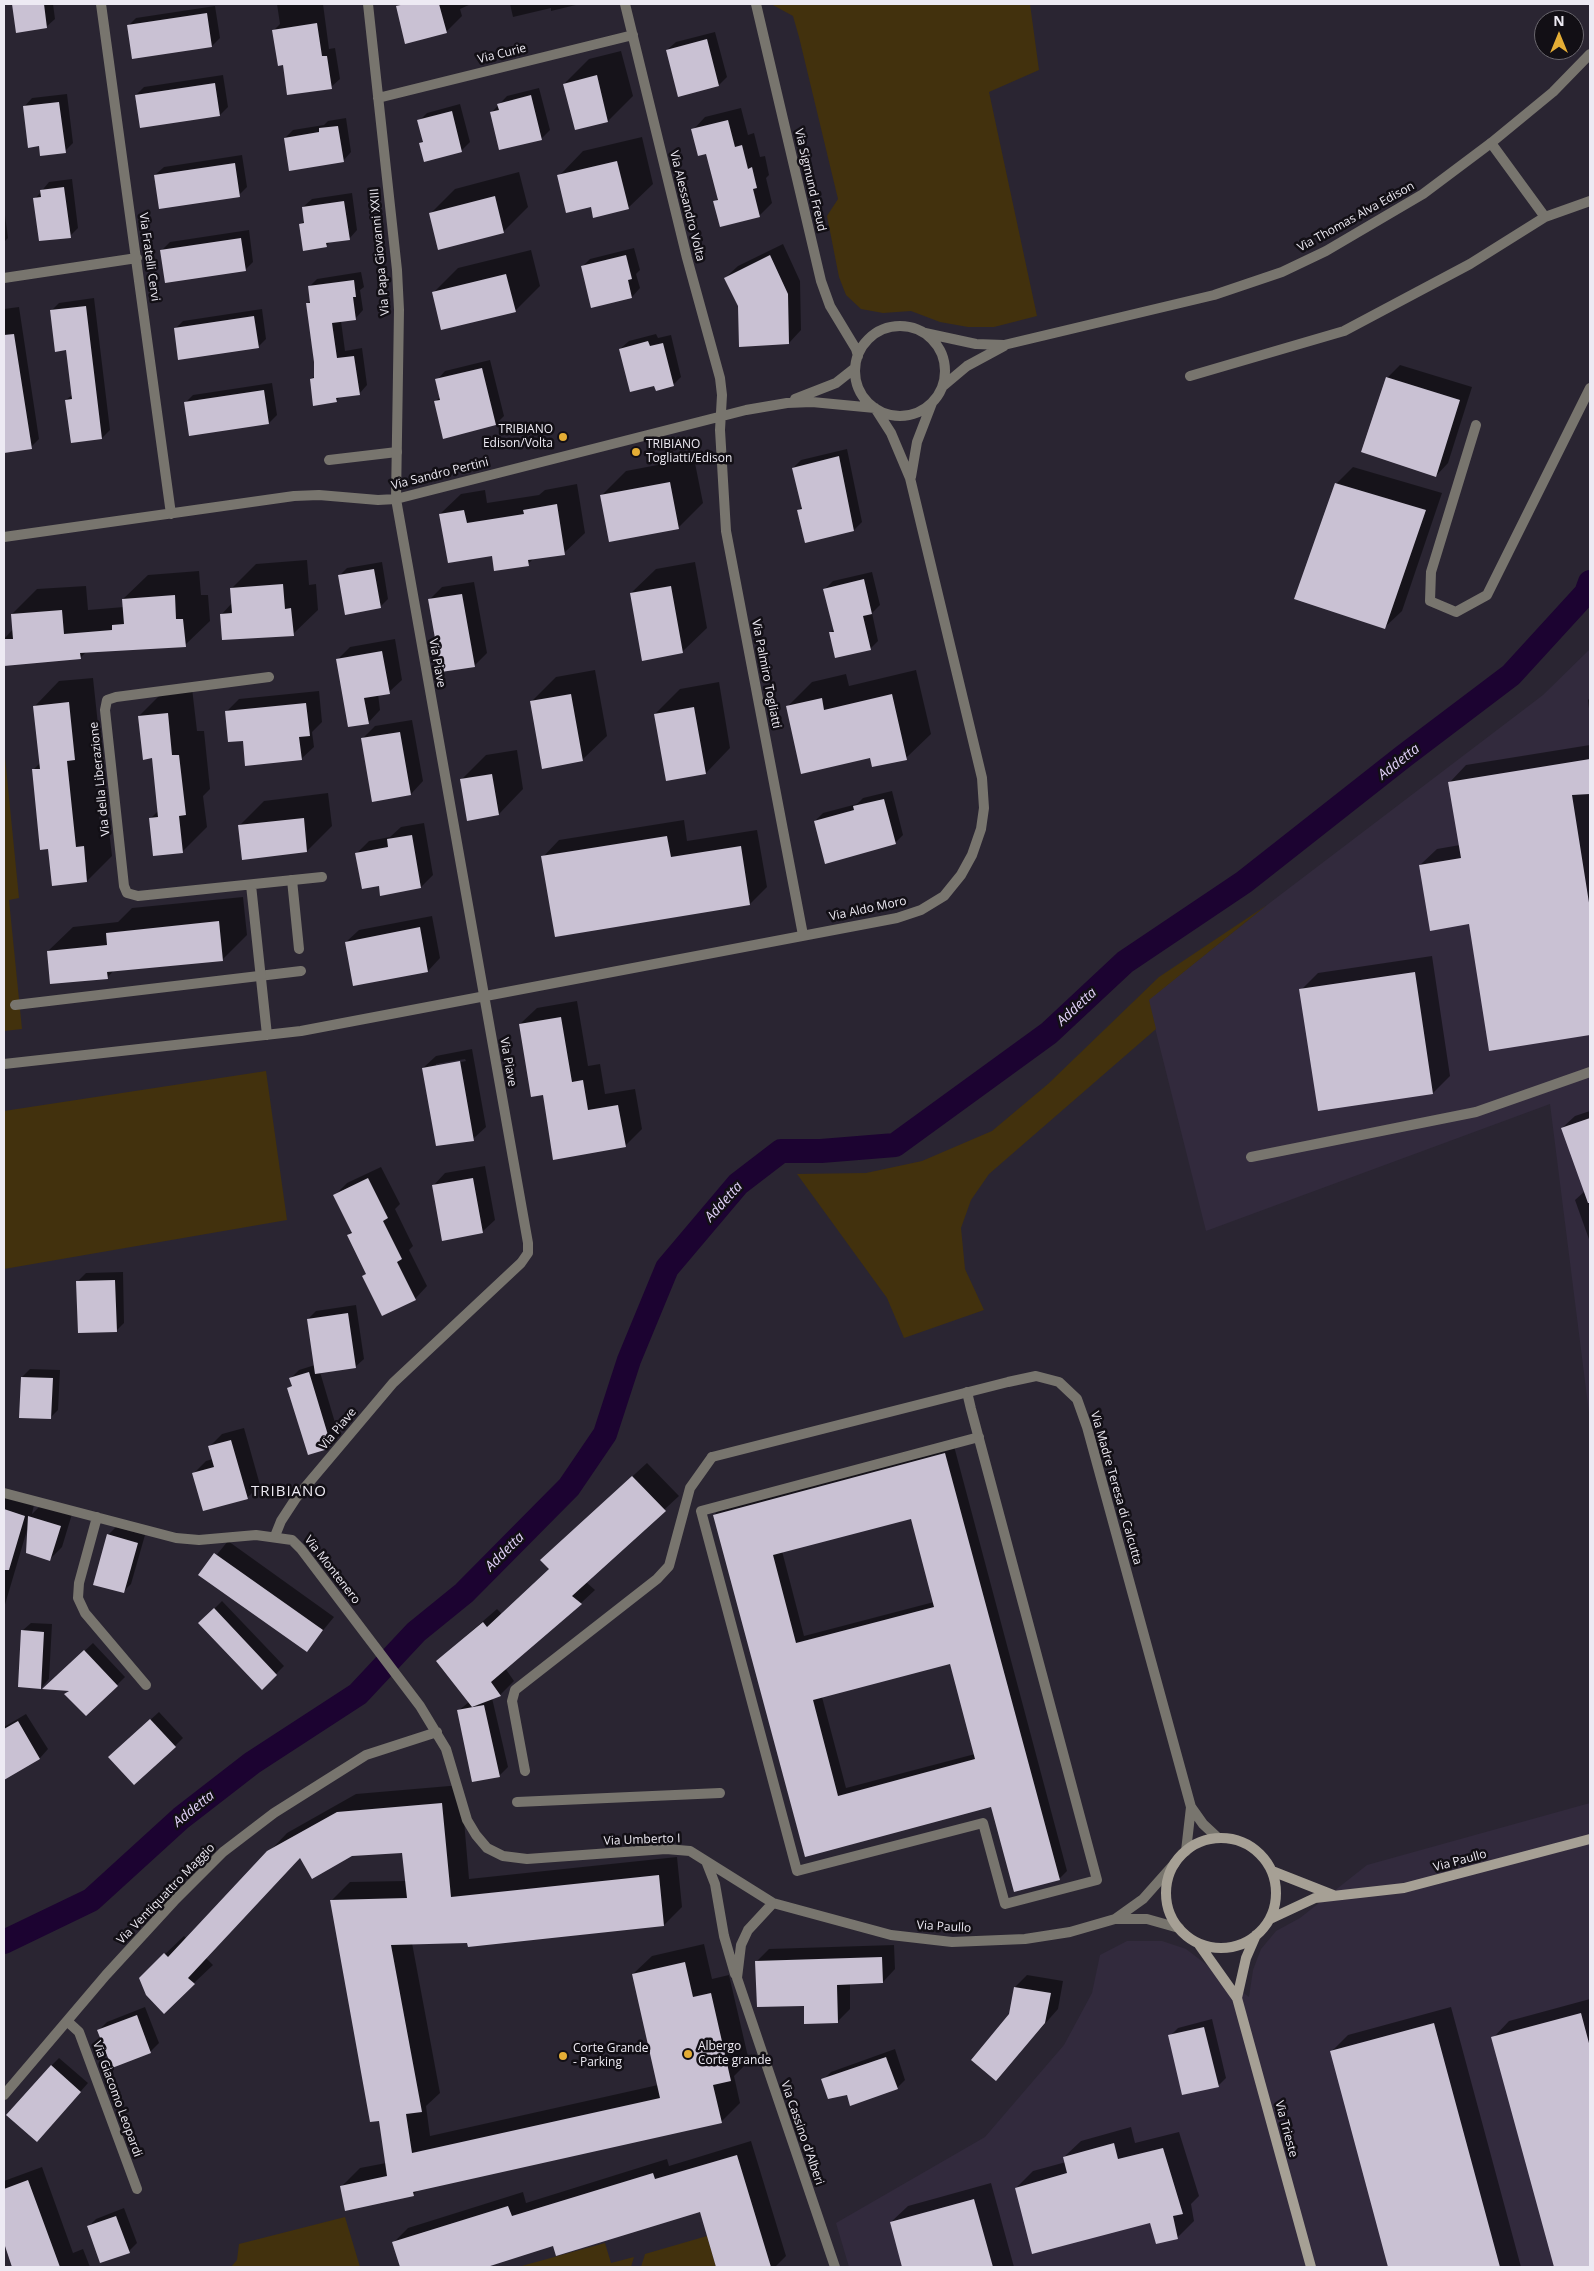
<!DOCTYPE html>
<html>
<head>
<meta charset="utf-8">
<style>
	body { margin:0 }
	#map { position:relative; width:1594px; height:2271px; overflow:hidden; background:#2a2532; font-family:"Open Sans",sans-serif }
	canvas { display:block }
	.frame { position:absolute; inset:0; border:5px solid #edeaf3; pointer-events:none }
	.north { position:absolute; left:1534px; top:10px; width:50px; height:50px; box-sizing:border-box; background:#120f15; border:1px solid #6a676e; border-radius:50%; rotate:0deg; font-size:14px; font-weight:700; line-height:20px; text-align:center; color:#edeaf3 }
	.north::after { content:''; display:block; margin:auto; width:18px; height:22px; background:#e4ad35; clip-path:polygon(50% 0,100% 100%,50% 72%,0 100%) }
</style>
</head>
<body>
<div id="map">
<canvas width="1594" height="2271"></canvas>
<div class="frame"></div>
<div class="north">N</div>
</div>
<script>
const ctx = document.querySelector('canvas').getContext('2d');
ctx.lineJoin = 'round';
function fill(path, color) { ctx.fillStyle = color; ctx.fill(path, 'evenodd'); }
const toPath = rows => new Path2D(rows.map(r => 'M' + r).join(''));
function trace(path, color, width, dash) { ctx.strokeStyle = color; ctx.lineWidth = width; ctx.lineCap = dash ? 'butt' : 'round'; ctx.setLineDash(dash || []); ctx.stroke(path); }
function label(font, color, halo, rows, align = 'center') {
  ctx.font = font + ' "Open Sans",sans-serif'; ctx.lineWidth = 5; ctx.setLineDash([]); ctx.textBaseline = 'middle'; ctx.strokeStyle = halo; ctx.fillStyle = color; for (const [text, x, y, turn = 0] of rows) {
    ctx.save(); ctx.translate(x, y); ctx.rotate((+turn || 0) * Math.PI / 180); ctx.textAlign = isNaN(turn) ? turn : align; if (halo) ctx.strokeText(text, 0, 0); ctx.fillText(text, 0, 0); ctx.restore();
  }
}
fill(toPath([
	[1590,649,1590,1421,1550,1104,1206,1231,1148,1000,1267,905,1543,695],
	[1590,1803,1590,2267,849,2267,836,2223,985,2137,1064,2045,1092,1993,1100,1955,1127,1941,1162,1941,1186,1949,1249,1997,1253,1970,1261,1949,1276,1931,1300,1918,1367,1865]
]), '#322a3d');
fill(toPath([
	[771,4,1030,4,1039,70,989,92,1037,316,994,327,968,327,940,322,911,311,883,313,861,309,846,295,839,277,827,216,838,199,799,37,793,16],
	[4,747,19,898,9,900,22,1029,4,1031],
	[1267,905,1149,1000,1156,1029,989,1174,971,1200,961,1228,965,1269,984,1310,904,1338,887,1298,797,1174,866,1173,922,1161,992,1131,1048,1084,1159,977],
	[266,1071,287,1220,4,1269,4,1111],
	[345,2217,360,2267,231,2267,237,2260,239,2244],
	[707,2236,716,2267,641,2267,645,2254],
	[605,2243,611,2263,634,2257,631,2267,518,2267]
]), '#42310d');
fill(toPath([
	[13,4,53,4,55,19,46,27,17,31],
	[277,4,323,4,329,49,335,48,340,79,331,87,284,63,274,30,280,24],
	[400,4,471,4,460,9,462,16,446,32,397,6],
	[510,4,580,4,551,11,551,8,513,17],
	[215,6,220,38,212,46,128,26,136,18],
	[715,32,727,77,719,85,667,50,676,42],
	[621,51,633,96,608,121,576,129,564,84,589,59],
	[223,75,228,107,220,115,136,95,144,87],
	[539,88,550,130,541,139,491,113,507,96],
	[67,94,73,143,65,151,40,145,24,107,32,98],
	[460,104,470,142,462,150,425,160,420,143,424,140,419,121,427,113],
	[741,108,748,135,754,133,760,157,765,156,769,175,766,178,772,203,759,216,715,202,718,198,707,153,693,130,705,117],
	[346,118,351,152,343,161,285,138,293,130,324,125,328,121],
	[642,137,653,184,628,208,592,206,559,176,583,151],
	[242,155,247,187,239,195,155,175,164,167],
	[519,172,528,207,503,232,431,213,455,189],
	[72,179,78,228,70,236,35,199,49,182],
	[352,193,357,230,349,239,331,241,326,246,301,224,305,220,303,207,312,199],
	[4,208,8,238,4,242],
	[249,230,253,262,245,270,162,250,170,242],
	[783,244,800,281,801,330,789,343,739,306,725,278,738,266],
	[634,248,640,270,636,274,640,288,632,297,592,306,582,267,590,259],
	[531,250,540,286,515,311,433,293,458,268],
	[361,272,364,287,360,290,363,310,355,319,341,321,345,351,362,348,367,385,359,394,341,396,336,401,311,379,316,375,307,304,311,300,309,287,317,279],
	[94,298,110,430,102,438,66,400,73,394,67,349,51,311,59,303],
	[19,307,39,439,31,447,4,451,4,309],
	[262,309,266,339,258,347,175,329,183,321],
	[656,334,658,338,671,335,681,377,673,385,655,384,620,349,629,341],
	[490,360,504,416,496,424,435,402,441,396,437,380,445,371],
	[1400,365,1472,387,1448,463,1436,476,1387,378],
	[272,383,277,415,269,423,185,403,193,395],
	[847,449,862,522,854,530,799,510,802,506,793,468,801,460],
	[694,458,703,503,678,528,601,496,626,471],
	[1353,467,1442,493,1402,611,1385,627,1336,484],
	[577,484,585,533,564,553,534,558,528,564,493,554,440,514,461,494,485,490,487,503,539,495,545,490],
	[307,560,309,585,316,584,318,610,293,634,221,615,232,603,231,589,256,564],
	[382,562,388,599,380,607,339,576,347,568],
	[695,562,707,628,682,652,631,593,656,569],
	[199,571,201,595,208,595,210,621,185,645,87,651,80,658,5,664,4,639,13,629,12,614,37,589,86,586,88,610,124,607,123,599,148,575],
	[872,572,880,605,872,613,878,641,870,649,830,633,834,629,825,589,833,581],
	[474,582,487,653,474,666,429,600,442,587],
	[395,639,402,680,389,692,378,694,380,710,368,723,337,660,350,647],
	[595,670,607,736,582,760,531,702,556,677],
	[916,670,931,734,906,758,871,757,787,707,812,682,846,674,849,686],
	[93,678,99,734,92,742,100,823,108,822,112,856,87,881,33,770,40,763,35,706,59,681],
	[719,682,730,748,706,773,655,714,680,689],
	[192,688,197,731,204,731,210,789,203,796,207,827,182,852,150,819,159,810,153,757,139,716,164,691],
	[319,691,322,722,312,732,314,747,301,759,244,739,227,711,239,699],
	[1590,698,1590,717,1588,700],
	[412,720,423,781,411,794,362,739,375,726],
	[1590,745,1590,1034,1490,1050,1470,923,1420,865,1437,849,1460,845,1450,782,1466,765],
	[517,750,523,789,499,814,461,780,486,755],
	[892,791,903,835,895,843,815,821,823,813,857,804,863,798],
	[328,793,332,826,307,851,239,826,264,801],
	[684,820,687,841,757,830,767,887,750,904,543,857,559,840],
	[424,823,433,875,421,887,380,885,357,853,369,841,390,837,401,827],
	[243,897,247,935,222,960,114,970,108,977,48,951,73,927,118,922,132,908],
	[432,916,440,958,428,971,346,942,359,930],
	[1432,956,1450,1076,1433,1093,1319,1109,1301,990,1318,973],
	[577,1001,588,1066,600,1064,605,1094,635,1089,642,1129,625,1146,544,1093,520,1024,537,1008],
	[472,1049,486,1127,473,1139,423,1068,436,1056],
	[465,1059,466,1061,436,1067,436,1064],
	[1590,1111,1590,1242,1575,1200,1585,1191,1562,1128,1575,1116],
	[485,1166,495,1220,482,1232,433,1186,445,1173],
	[381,1167,400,1204,395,1209,413,1246,409,1250,427,1286,415,1299,367,1273,348,1235,352,1231,335,1195,347,1183],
	[123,1272,124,1323,116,1331,78,1281,86,1273],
	[356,1305,364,1359,355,1367,320,1372,339,1436,328,1448,289,1388,293,1384,291,1378,299,1370,315,1365,308,1319,316,1311],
	[30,1369,60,1370,58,1410,50,1418,22,1377],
	[244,1428,260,1485,247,1498,194,1473,206,1461,213,1459,210,1446,222,1434],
	[954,1446,1067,1871,1059,1879,992,1806,805,1856,714,1515,722,1507],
	[912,1517,934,1602,804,1636,782,1551],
	[951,1662,975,1754,846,1788,822,1697],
	[647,1463,679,1496,586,1582,595,1590,581,1603,505,1668,514,1681,500,1695,492,1698,508,1767,499,1776,458,1711,469,1702,437,1661,497,1609,502,1614,550,1569,556,1546],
	[4,1496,34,1505,32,1514,41,1505,72,1514,62,1547,50,1559,27,1530,4,1608],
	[116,1527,145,1535,131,1584,123,1592,108,1535],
	[228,1541,334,1617,307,1650,200,1575],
	[222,1601,284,1666,262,1688,200,1623],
	[31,1623,52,1624,49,1679,41,1688,22,1631],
	[93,1643,125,1677,117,1685,66,1694,70,1689,45,1688],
	[159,1712,183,1738,175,1746,118,1749],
	[26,1714,48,1749,40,1758,4,1779,4,1727],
	[461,1785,469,1879,677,1857,682,1907,664,1925,468,1942,412,1943,440,2093,426,2106,430,2136,658,2085,633,1974,652,1956,704,1944,712,1979,729,1975,749,2061,734,2076,740,2103,721,2122,418,2190,413,2195,341,2187,360,2168,386,2163,380,2120,331,1901,350,1882,406,1881,403,1852,300,1857,206,1958,213,1965,194,1983,160,1959,184,1936,187,1939,287,1833,356,1794],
	[894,1945,895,1969,883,1982,850,1983,850,2009,838,2021,805,2005,756,1962,769,1949],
	[1027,1975,1063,1981,1058,2009,996,2079,1015,1987],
	[1590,1999,1590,2267,1555,2267,1493,2038,1509,2021],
	[145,2007,159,2043,151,2051,113,2066,99,2030,107,2022],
	[1451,2007,1521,2267,1389,2267,1331,2052,1348,2035],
	[1212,2019,1226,2078,1218,2086,1170,2036,1178,2028],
	[895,2049,905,2080,897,2088,848,2093,823,2080,831,2072],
	[59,2058,88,2083,45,2132,51,2066],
	[1131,2127,1135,2143,1179,2132,1199,2196,1191,2204,1194,2221,1178,2237,1157,2242,1151,2221,1016,2188,1033,2171,1066,2162,1064,2157,1081,2141],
	[751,2141,786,2256,775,2267,717,2267,701,2210,554,2245,483,2267,402,2267,394,2242,408,2228,523,2192,526,2203,667,2159,669,2166],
	[42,2167,73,2253,83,2249,90,2267,14,2267,4,2240,4,2181],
	[991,2183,1014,2267,903,2267,891,2222,908,2206],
	[124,2208,137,2243,129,2251,88,2227,96,2219]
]), '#0007');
trace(toPath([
	[4,1942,91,1900,181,1818,252,1763,358,1694,416,1632,464,1593,569,1487,605,1434,629,1360,667,1268,738,1184,781,1151,821,1151,895,1145,1049,1033,1125,962,1244,882,1404,756,1511,675,1586,593,1590,582]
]), '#1c0331', 24);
fill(toPath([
	[12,4,44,4,47,28,16,33],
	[405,4,439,4,447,33,405,44,396,6],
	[207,13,212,47,132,59,127,25],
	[317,23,322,56,327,56,332,89,287,95,283,65,278,66,272,30],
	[707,39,719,86,678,97,666,50],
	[597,75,608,122,575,130,563,84],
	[215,83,220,116,140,128,135,95],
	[531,95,542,140,499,150,490,112,499,110,497,104],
	[59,102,66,153,40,156,39,146,28,148,23,106],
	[452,111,462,152,424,162,419,143,423,142,417,120],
	[728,120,735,147,742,145,748,169,752,167,757,188,753,189,760,217,720,227,713,201,718,200,706,154,698,156,691,129],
	[338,126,344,162,289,171,284,138,319,132,319,128],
	[617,161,629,209,593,218,591,207,566,213,557,175],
	[235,163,240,197,159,209,154,175],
	[64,187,71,238,39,241,33,198,41,197,40,190],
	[495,196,504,233,438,250,429,213],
	[344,201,350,240,326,243,327,247,303,251,299,224,304,223,302,207],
	[241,238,246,271,165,283,160,250],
	[626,255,632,279,628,280,632,298,591,308,581,266],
	[770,255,788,294,789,344,739,347,738,306,724,278],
	[506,274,516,312,441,330,432,292],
	[354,280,356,297,353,297,356,320,332,323,337,358,354,356,360,395,336,398,337,402,313,406,310,379,314,378,314,362,306,303,310,303,308,286],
	[86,306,102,439,71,443,65,400,72,399,66,350,55,352,50,310],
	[254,316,259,348,178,360,174,328],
	[14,334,32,449,4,453,4,335],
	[648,341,650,346,663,343,674,386,656,391,654,386,630,392,619,349],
	[482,368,496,425,443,439,434,401,440,400,435,379],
	[1386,377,1460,400,1436,477,1361,452],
	[264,390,269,424,189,436,184,402],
	[839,456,854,531,805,543,797,510,802,509,792,468],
	[670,482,679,529,609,542,600,495],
	[1335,483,1426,510,1385,629,1294,599],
	[557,504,565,555,528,560,529,566,494,571,492,556,448,563,439,514,464,510,467,523,524,514,523,510],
	[374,569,381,608,345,615,338,575],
	[864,579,872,614,863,616,871,650,835,658,829,632,834,632,823,589],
	[283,584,285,609,291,608,294,636,222,640,220,614,232,613,230,588],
	[671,586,683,653,642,661,630,593],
	[462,594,475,667,441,672,428,599],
	[175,595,176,619,183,619,186,647,80,653,81,659,4,666,4,639,13,639,11,614,62,610,64,634,112,630,112,625,124,624,122,599],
	[382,651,390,694,364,698,369,724,348,727,336,659],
	[571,694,583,761,542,769,530,701],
	[892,694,907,760,872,767,870,758,801,774,786,706,822,698,824,710],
	[69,702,75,760,67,761,76,847,84,846,87,882,52,886,48,849,40,850,32,769,40,769,33,706],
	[306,703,310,736,299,737,302,760,245,766,243,741,228,742,225,711],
	[694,707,706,774,666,781,654,714],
	[168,713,172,755,179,755,186,815,179,816,183,853,153,856,149,818,158,817,152,758,143,760,138,716],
	[400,732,411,795,372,802,361,738],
	[1590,759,1590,794,1572,795,1590,909,1590,1035,1489,1051,1469,924,1430,931,1419,865,1461,858,1448,782],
	[492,774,499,815,467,821,460,779],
	[884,799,896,844,825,864,814,821,854,810,853,806],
	[304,818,307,852,242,860,238,825],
	[412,835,421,888,380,896,379,886,362,889,355,853,388,847,387,839],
	[667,836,671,857,741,846,750,905,555,937,541,856],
	[219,921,223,961,107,972,108,979,50,984,47,951,107,945,106,933],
	[420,927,428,972,353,986,345,942],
	[1415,972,1433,1094,1318,1111,1299,989],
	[561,1017,572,1082,583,1080,588,1110,618,1105,626,1147,553,1160,543,1095,531,1097,519,1024],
	[460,1061,474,1141,436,1146,422,1068],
	[1590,1118,1590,1203,1588,1203,1561,1128],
	[368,1178,388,1218,383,1221,402,1259,397,1262,416,1300,382,1316,362,1276,366,1274,347,1235,352,1233,333,1195],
	[473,1178,483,1233,442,1241,432,1185],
	[115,1280,117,1332,78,1333,76,1281],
	[348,1313,356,1368,315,1374,307,1319],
	[309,1372,331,1445,328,1449,308,1455,287,1388,292,1386,289,1378],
	[21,1377,53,1378,51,1419,19,1418],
	[231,1440,248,1499,203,1511,192,1473,214,1467,208,1446],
	[945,1453,1060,1880,1014,1892,991,1807,805,1857,713,1515],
	[911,1519,934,1607,796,1643,773,1555],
	[950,1664,975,1759,838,1796,813,1700],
	[632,1476,666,1511,572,1596,582,1604,491,1682,501,1696,472,1707,436,1661,483,1622,487,1627,549,1569,540,1560],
	[4,1509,25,1516,9,1570,4,1570],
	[28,1516,61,1526,50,1561,26,1553],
	[107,1534,138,1543,124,1593,93,1585],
	[214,1553,323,1630,307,1652,198,1575],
	[214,1608,277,1675,262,1690,198,1623],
	[21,1630,44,1632,41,1689,18,1687],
	[84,1650,118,1686,86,1716,64,1694,69,1691,42,1689],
	[484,1705,500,1777,472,1782,457,1710],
	[150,1719,176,1747,134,1785,108,1757],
	[18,1721,40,1759,4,1780,4,1729],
	[442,1803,451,1897,659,1875,664,1926,468,1947,467,1943,391,1945,422,2112,406,2114,412,2153,660,2098,632,1974,685,1962,693,1997,711,1993,731,2081,713,2085,722,2123,413,2192,414,2196,345,2211,340,2186,387,2176,379,2121,370,2122,330,1900,407,1898,402,1853,352,1856,312,1879,300,1858,188,1978,195,1984,164,2014,146,1995,139,1978,164,1953,168,1957,267,1851,337,1812],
	[882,1957,883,1983,837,1985,838,2023,804,2024,804,2006,757,2007,755,1961],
	[1014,1987,1051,1993,1045,2023,996,2081,971,2060,1009,2014],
	[1581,2013,1590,2047,1590,2267,1554,2267,1491,2037],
	[137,2015,151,2053,112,2068,97,2030],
	[1434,2023,1500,2267,1388,2267,1330,2051],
	[1204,2027,1219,2087,1182,2095,1168,2035],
	[886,2057,898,2089,850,2106,847,2095,828,2099,821,2079],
	[51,2065,81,2092,37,2142,6,2115],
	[1114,2143,1118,2159,1163,2148,1183,2214,1173,2216,1178,2239,1156,2244,1150,2223,1032,2254,1015,2188,1067,2173,1063,2157],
	[737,2155,771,2267,716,2267,700,2212,556,2256,553,2246,487,2267,400,2267,392,2242,508,2206,512,2216,653,2173,655,2179],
	[28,2180,60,2267,12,2267,4,2243,4,2189],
	[974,2199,993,2267,902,2267,890,2222],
	[116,2216,130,2253,100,2263,87,2226]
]), '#c9c1d3');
trace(toPath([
	[1491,143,1545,217],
	[1190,376,1344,331,1470,264,1545,217,1590,201],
	[1476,425,1431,572,1430,601,1456,612,1487,595,1590,388],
	[329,460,397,452],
	[292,880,299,949],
	[15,1005,301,971],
	[1251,1157,1476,1112,1590,1072],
	[967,1392,971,1409,1097,1880,1005,1904,983,1823,797,1871,701,1511,979,1437],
	[525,1771,512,1701,515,1690,657,1579,669,1566,690,1488,712,1457],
	[517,1802,720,1793]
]), '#78756e', 10);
trace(toPath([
	[101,4,171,514],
	[625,4,687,258,720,378,722,395,720,430,726,531,803,935],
	[756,4,821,281,830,306,856,349,858,356],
	[378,98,633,35],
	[4,278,137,258],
	'855 371a45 45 0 1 1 90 0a45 45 0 1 1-90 0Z',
	[925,333,976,344,1004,345,1214,295,1282,272,1326,251,1423,194,1491,143,1553,92,1590,54],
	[942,387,967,366,1004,346],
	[795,399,836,383,855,368],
	[911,477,917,442,932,403],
	[4,537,294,496,319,495,378,500,396,499,746,410,787,403,812,402,875,408],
	[269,677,116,697,107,700,105,710,124,886,127,893,138,896,322,877],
	[251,885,267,1035],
	[4,1064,301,1031,897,918,921,910,944,896,961,875,972,855,981,829,984,808,982,778,910,478,891,433,875,408],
	[712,1457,1008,1382,1036,1376,1059,1382,1077,1399,1087,1427,1191,1807],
	[4,1493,176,1538,199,1540,256,1535,292,1540,301,1549,420,1706,446,1749,467,1820,476,1835,487,1848,503,1856,527,1859,666,1849,690,1851,773,1903,891,1935,952,1942,1025,1939,1070,1932,1115,1919,1147,1919,1179,1928],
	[97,1517,79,1583,78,1598,85,1613,146,1685],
	[275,1536,281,1521,296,1498,393,1383,521,1263,528,1253,528,1243,396,499,399,310,397,270,368,4],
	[1186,1851,1191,1807,1203,1824,1218,1838],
	[706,1861,715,1884,724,1936,735,1974],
	[773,1903,748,1930,741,1945,737,1978,835,2267],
	[1115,1919,1143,1899,1175,1863],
	[67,2021,79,2032,137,2189],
	[4,2095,106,1975,174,1901,223,1852,274,1813,366,1755,437,1732]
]), '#78756e', 10);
trace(toPath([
	'1166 1893a55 55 0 1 1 110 0a55 55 0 1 1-110 0Z',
	[1272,1871,1333,1895],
	[1270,1919,1315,1898,1404,1888,1590,1839],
	[1198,1943,1237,1998,1311,2267],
	[1237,1998,1246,1958,1256,1935]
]), '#a6a095', 10);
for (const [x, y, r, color] of [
	[563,437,5,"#e4ad35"],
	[636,452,5,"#e4ad35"],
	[688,2054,5,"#e4ad35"],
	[563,2056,5,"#e4ad35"]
]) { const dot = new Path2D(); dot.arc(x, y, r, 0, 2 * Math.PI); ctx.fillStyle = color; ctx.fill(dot); trace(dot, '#120f15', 2); }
label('12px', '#edeaf3', '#120f15', [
	["Via Curie",502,54,-14],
	["Via Sigmund Freud",810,180,77],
	["Via Alessandro Volta",687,206,76],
	["Via Thomas Alva Edison",1356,217,-29],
	["Via Papa Giovanni XXIII",380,252,-95],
	["Via Fratelli Cervi",149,257,82],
	["Via Sandro Pertini",440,474,-14],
	["Via Piave",437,663,80],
	["Via Palmiro Togliatti",766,674,79],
	["Via della Liberazione",100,779,-96],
	["Via Aldo Moro",868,909,-12],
	["Via Piave",508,1062,80],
	["Via Piave",338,1429,-50],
	["Via Madre Teresa di Calcutta",1116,1488,74],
	["Via Montenero",332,1570,52],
	["Via Umberto I",642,1840,-2],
	["Via Paullo",1460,1861,-15],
	["Via Ventiquattro Maggio",166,1894,-46],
	["Via Paullo",944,1927,3],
	["Via Giacomo Leopardi",117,2099,70],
	["Via Trieste",1286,2129,75],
	["Via Cassino d'Alberi",802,2133,71]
]);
label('12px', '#edeaf3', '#120f15', [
	["TRIBIANO",553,430,"right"],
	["Edison/Volta",553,444,"right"],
	["TRIBIANO",646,445],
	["Togliatti/Edison",646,459],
	["Albergo",698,2047],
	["Corte grande",698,2061],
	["Corte Grande",573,2049],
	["- Parking",573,2063]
], 'left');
label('italic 14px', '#e0d0f7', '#120f15', [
	["Addetta",1399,762,-38],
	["Addetta",1077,1007,-43],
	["Addetta",724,1202,-48],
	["Addetta",505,1552,-45],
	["Addetta",194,1809,-39]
]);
ctx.letterSpacing = '1px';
label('15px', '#edeaf3', '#120f15', [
	["TRIBIANO",289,1492]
]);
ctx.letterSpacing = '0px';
</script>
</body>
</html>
